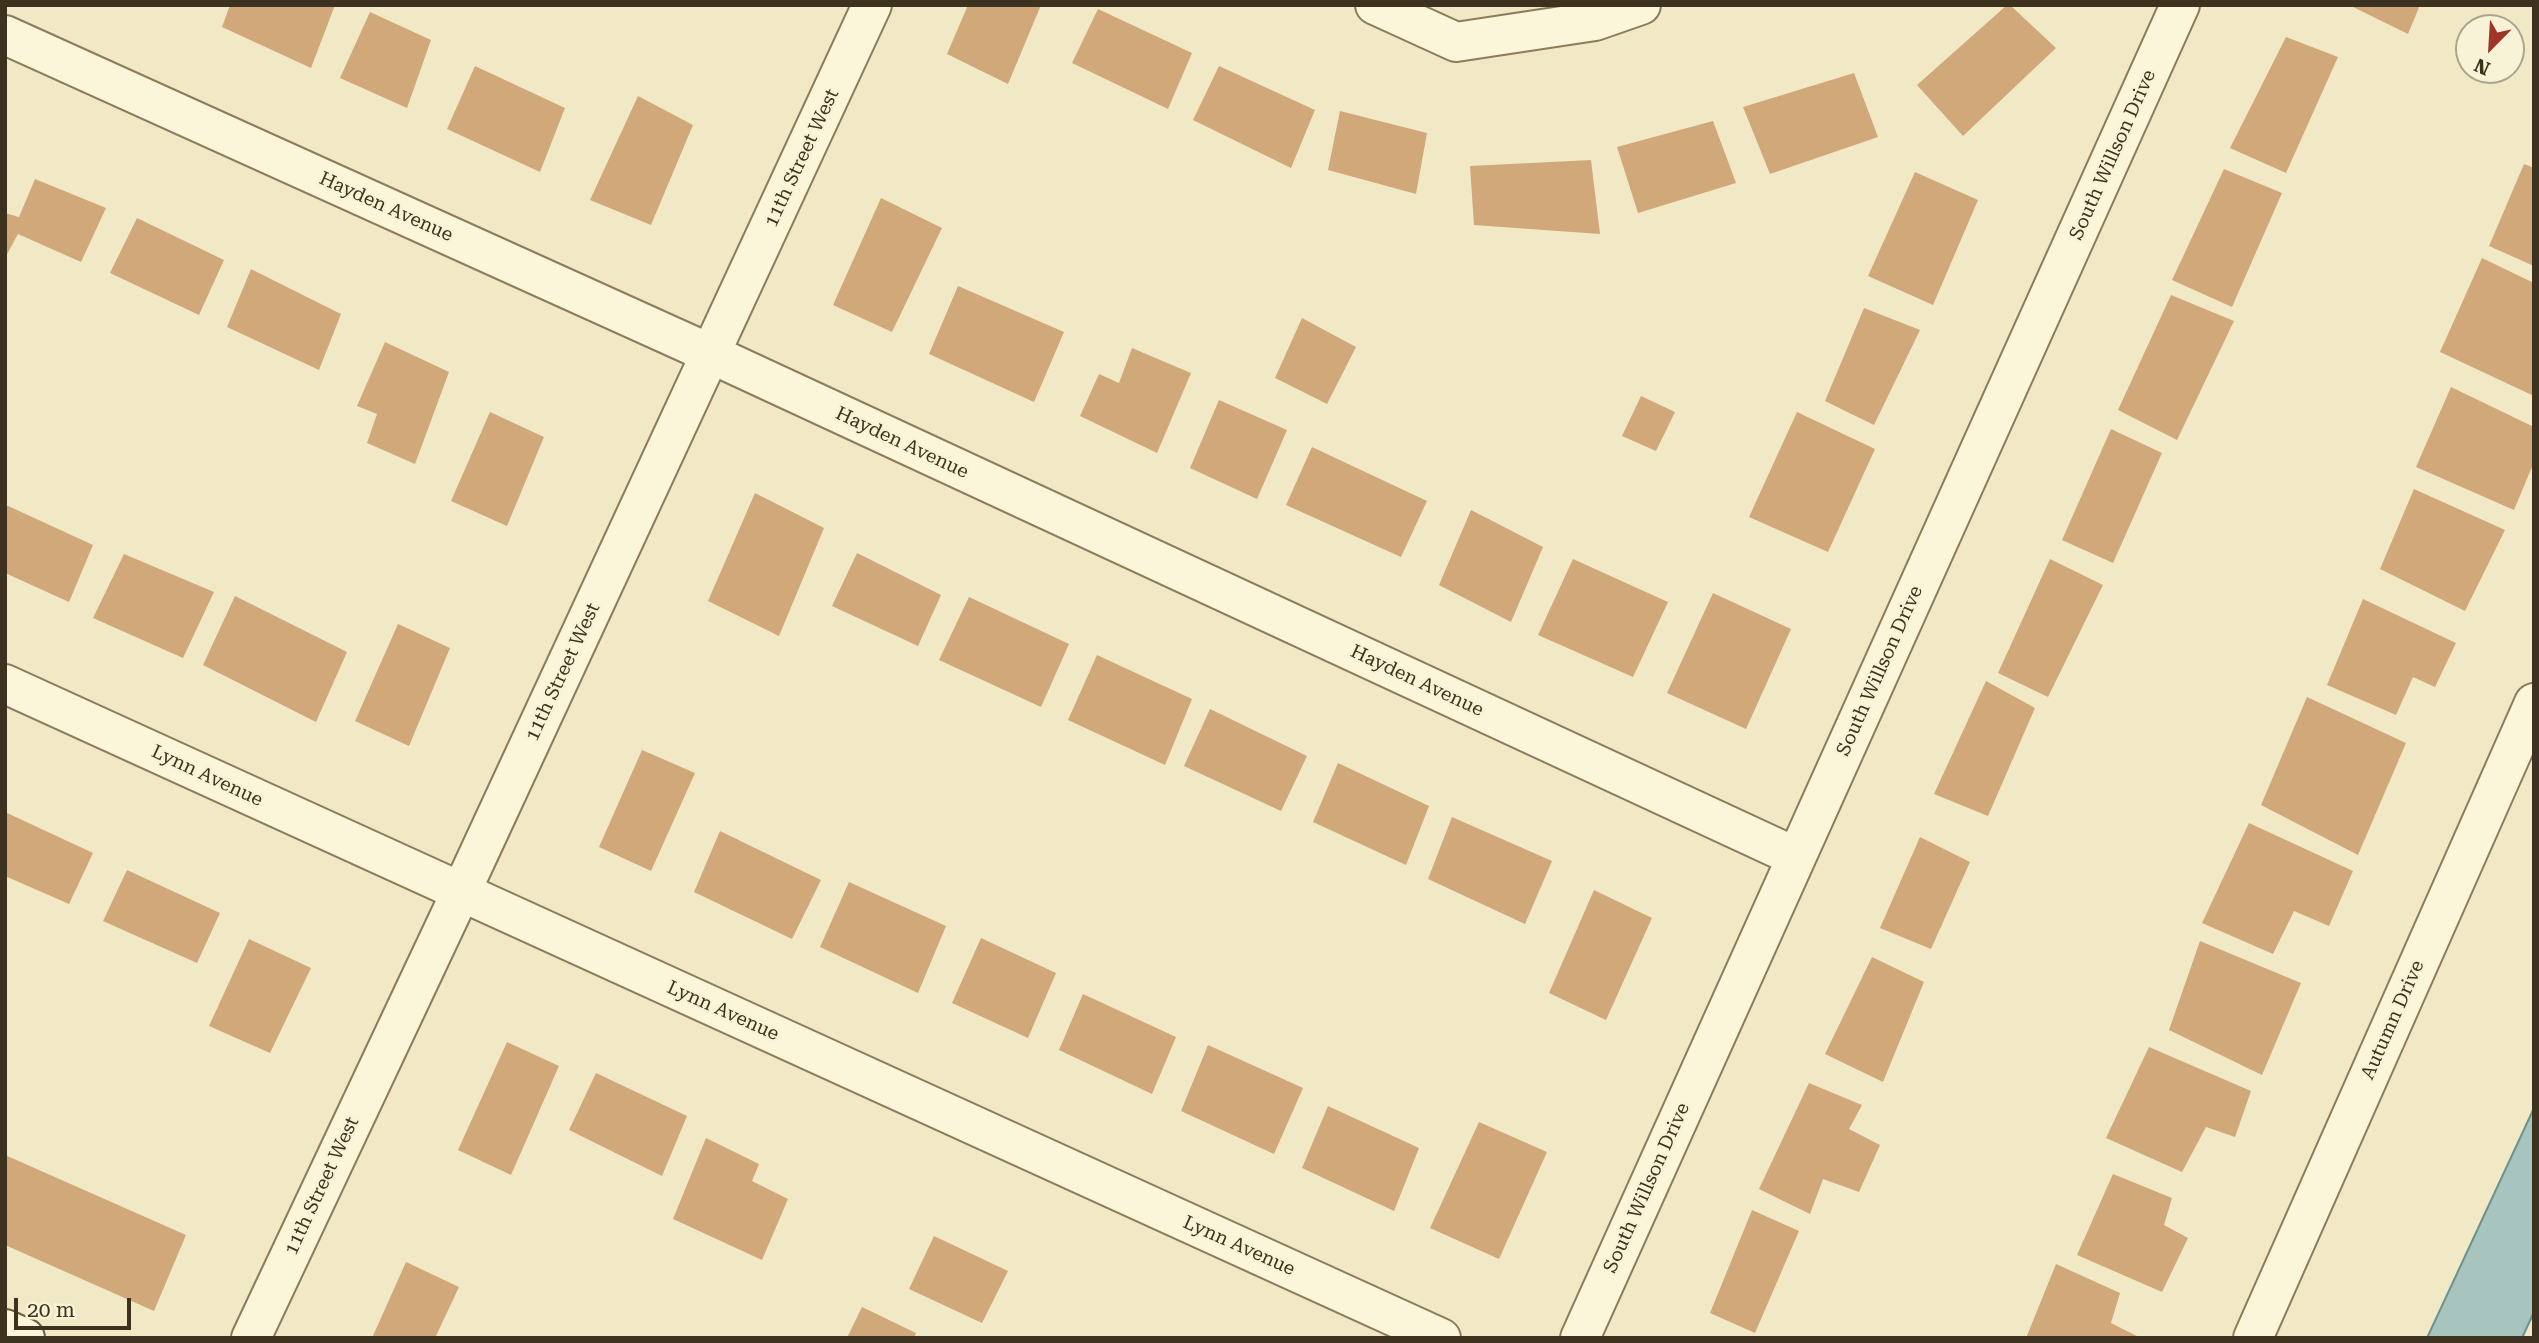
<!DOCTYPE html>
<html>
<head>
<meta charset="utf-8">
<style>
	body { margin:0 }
	#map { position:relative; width:2539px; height:1343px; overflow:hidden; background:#f1e9c5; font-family:"Roboto Serif",serif }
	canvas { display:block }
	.frame { position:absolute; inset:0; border:7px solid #3d311f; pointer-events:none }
	.north { position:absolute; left:2455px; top:14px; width:70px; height:70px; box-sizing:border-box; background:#f8f2d6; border:2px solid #ada58d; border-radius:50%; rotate:204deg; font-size:19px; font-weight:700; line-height:28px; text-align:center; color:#3d311f }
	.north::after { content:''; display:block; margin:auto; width:24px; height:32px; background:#a03426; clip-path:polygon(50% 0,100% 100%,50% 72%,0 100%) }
	.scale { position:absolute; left:14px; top:1298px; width:117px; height:32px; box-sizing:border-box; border:4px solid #3d311f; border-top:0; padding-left:9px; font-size:21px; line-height:24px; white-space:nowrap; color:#3d311f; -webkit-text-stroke:5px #f8f2d6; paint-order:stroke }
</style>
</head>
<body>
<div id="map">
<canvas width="2539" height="1343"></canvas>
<div class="frame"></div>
<div class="north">N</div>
<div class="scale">20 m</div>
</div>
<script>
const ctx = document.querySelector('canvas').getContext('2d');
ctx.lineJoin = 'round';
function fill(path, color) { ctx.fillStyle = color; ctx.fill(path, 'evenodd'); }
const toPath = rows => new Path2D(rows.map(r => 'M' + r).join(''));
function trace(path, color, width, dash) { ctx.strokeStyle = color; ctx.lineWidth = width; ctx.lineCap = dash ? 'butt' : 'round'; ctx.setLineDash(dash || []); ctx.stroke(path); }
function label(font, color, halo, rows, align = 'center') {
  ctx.font = font + ' "Roboto Serif",serif'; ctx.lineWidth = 5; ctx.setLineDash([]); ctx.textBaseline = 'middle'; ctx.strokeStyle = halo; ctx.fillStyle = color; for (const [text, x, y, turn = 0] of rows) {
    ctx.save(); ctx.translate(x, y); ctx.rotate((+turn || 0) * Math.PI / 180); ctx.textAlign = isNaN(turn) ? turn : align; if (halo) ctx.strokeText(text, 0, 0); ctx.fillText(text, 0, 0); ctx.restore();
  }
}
const water = toPath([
	[2534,1108,2534,1312,2522,1338,2427,1338,2534,1108]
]);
fill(water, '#a7c4bf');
trace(water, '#6d938e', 2);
fill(toPath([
	[230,5,335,5,311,68,222,27],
	[968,5,1041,5,1008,84,947,54],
	[2007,5,2010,5,2056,48,1963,136,1917,85],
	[2349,5,2420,5,2408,34],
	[1098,9,1192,53,1168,109,1072,63],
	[370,12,431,40,407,108,340,78],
	[2286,37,2338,57,2286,173,2230,148],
	[475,66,565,108,540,172,447,129],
	[1219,66,1315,110,1291,168,1193,120],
	[1854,73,1878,137,1770,174,1743,107],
	[638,96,693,125,651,225,590,200],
	[1340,111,1427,133,1416,194,1328,170],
	[1713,121,1736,183,1638,213,1617,147],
	[1591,160,1600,234,1474,225,1470,166],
	[2524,164,2534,168,2534,266,2489,246],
	[2224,169,2282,193,2232,307,2172,280],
	[1915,172,1978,200,1933,305,1868,276],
	[35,179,106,208,81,262,18,234,5,258,5,213,19,217],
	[881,198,942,228,892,332,833,305],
	[137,218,224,260,199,315,110,273],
	[2482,258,2534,283,2534,396,2440,352],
	[251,269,341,314,319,370,227,327],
	[958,286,1064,332,1034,402,929,354],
	[2171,295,2234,321,2177,440,2118,410],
	[1864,308,1920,330,1874,425,1825,401],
	[1302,318,1356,347,1327,404,1275,378],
	[385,342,449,372,415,464,367,443,377,414,357,406],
	[1132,348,1191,373,1157,453,1080,416,1099,374,1119,383],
	[2451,387,2534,427,2534,462,2514,510,2416,467],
	[1641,396,1675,412,1656,451,1622,436],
	[1219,400,1287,430,1257,499,1190,468],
	[490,412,544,437,507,526,451,501],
	[1797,412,1875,449,1828,552,1749,517],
	[2111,429,2162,453,2113,563,2062,540],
	[1312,447,1427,501,1401,557,1286,505],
	[2414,489,2505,530,2465,611,2380,569],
	[755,493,824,528,779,636,708,601],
	[6,505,93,545,69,602,5,573],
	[1471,510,1543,547,1511,622,1439,585],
	[857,553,941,595,918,646,832,606],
	[124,554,214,592,183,658,93,618],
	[1573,559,1668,602,1633,677,1538,635],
	[2050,559,2103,585,2048,697,1998,673],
	[1713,593,1791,629,1746,729,1667,693],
	[235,596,347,652,316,722,203,665],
	[969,597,1069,644,1041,707,939,660],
	[2363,599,2456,643,2435,687,2413,677,2396,715,2327,685],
	[398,624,450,648,409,746,355,721],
	[1097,655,1192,699,1165,765,1068,720],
	[1986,681,2035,708,1988,816,1934,794],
	[2307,697,2406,743,2358,855,2261,805],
	[1210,709,1307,756,1281,811,1184,766],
	[642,750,695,773,651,871,599,847],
	[1338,763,1429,806,1406,865,1313,822],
	[5,812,93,853,69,904,5,876],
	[1452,817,1552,861,1525,924,1428,879],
	[2249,823,2353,871,2329,926,2294,911,2273,954,2202,923],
	[720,831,821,880,792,939,694,892],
	[1920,837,1970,862,1931,949,1880,928],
	[127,870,220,913,197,963,103,921],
	[849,882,946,926,918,993,820,947],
	[1594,890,1652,918,1606,1020,1549,993],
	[981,938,1056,973,1028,1038,952,1003],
	[249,939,311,968,270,1053,209,1026],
	[2200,941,2301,983,2262,1075,2169,1030],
	[1872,957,1924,982,1883,1082,1825,1054],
	[1083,994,1176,1037,1152,1094,1059,1050],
	[507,1042,559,1066,511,1175,458,1150],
	[1208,1045,1303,1088,1274,1154,1181,1111],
	[2149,1047,2251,1091,2235,1137,2206,1127,2182,1172,2106,1138],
	[596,1073,687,1116,662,1176,569,1130],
	[1809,1083,1862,1105,1849,1129,1880,1145,1859,1192,1823,1179,1810,1214,1759,1189],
	[1328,1106,1419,1148,1394,1211,1302,1168],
	[1479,1122,1547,1152,1499,1259,1430,1228],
	[706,1138,759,1164,752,1181,788,1199,762,1260,673,1219],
	[5,1155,186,1235,154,1311,5,1245],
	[2113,1174,2172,1198,2164,1225,2188,1238,2162,1292,2077,1255],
	[1752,1210,1799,1231,1755,1333,1710,1313],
	[934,1236,1008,1271,982,1323,909,1289],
	[406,1262,459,1287,435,1338,372,1338],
	[2056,1264,2120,1293,2111,1323,2141,1338,2026,1338],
	[862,1307,916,1333,914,1338,847,1338]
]), '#d1a879');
const street = toPath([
	[1375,5,1456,42,1595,21,1641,5],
	[5,35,711,354,1796,857],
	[5,684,1441,1338],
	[251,1338,461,892,872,5],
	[1580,1338,2180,5],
	[2253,1338,2534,703]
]);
const secondary = toPath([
	[5,1329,25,1338]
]);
trace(street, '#8d7b5a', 42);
trace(secondary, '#6f5c3d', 42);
trace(street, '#fbf5d9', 38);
trace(secondary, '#fbf5d9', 38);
label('19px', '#3d311f', '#f8f2d6', [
	["South Willson Drive",2113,155,-66],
	["11th Street West",802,158,-65],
	["Hayden Avenue",386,207,24],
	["Hayden Avenue",902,443,25],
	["South Willson Drive",1880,671,-66],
	["11th Street West",563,672,-65],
	["Hayden Avenue",1417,681,25],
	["Lynn Avenue",207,776,25],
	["Lynn Avenue",723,1011,24],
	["Autumn Drive",2393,1020,-66],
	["11th Street West",322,1186,-65],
	["South Willson Drive",1647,1188,-66],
	["Lynn Avenue",1239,1246,24]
]);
</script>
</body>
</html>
